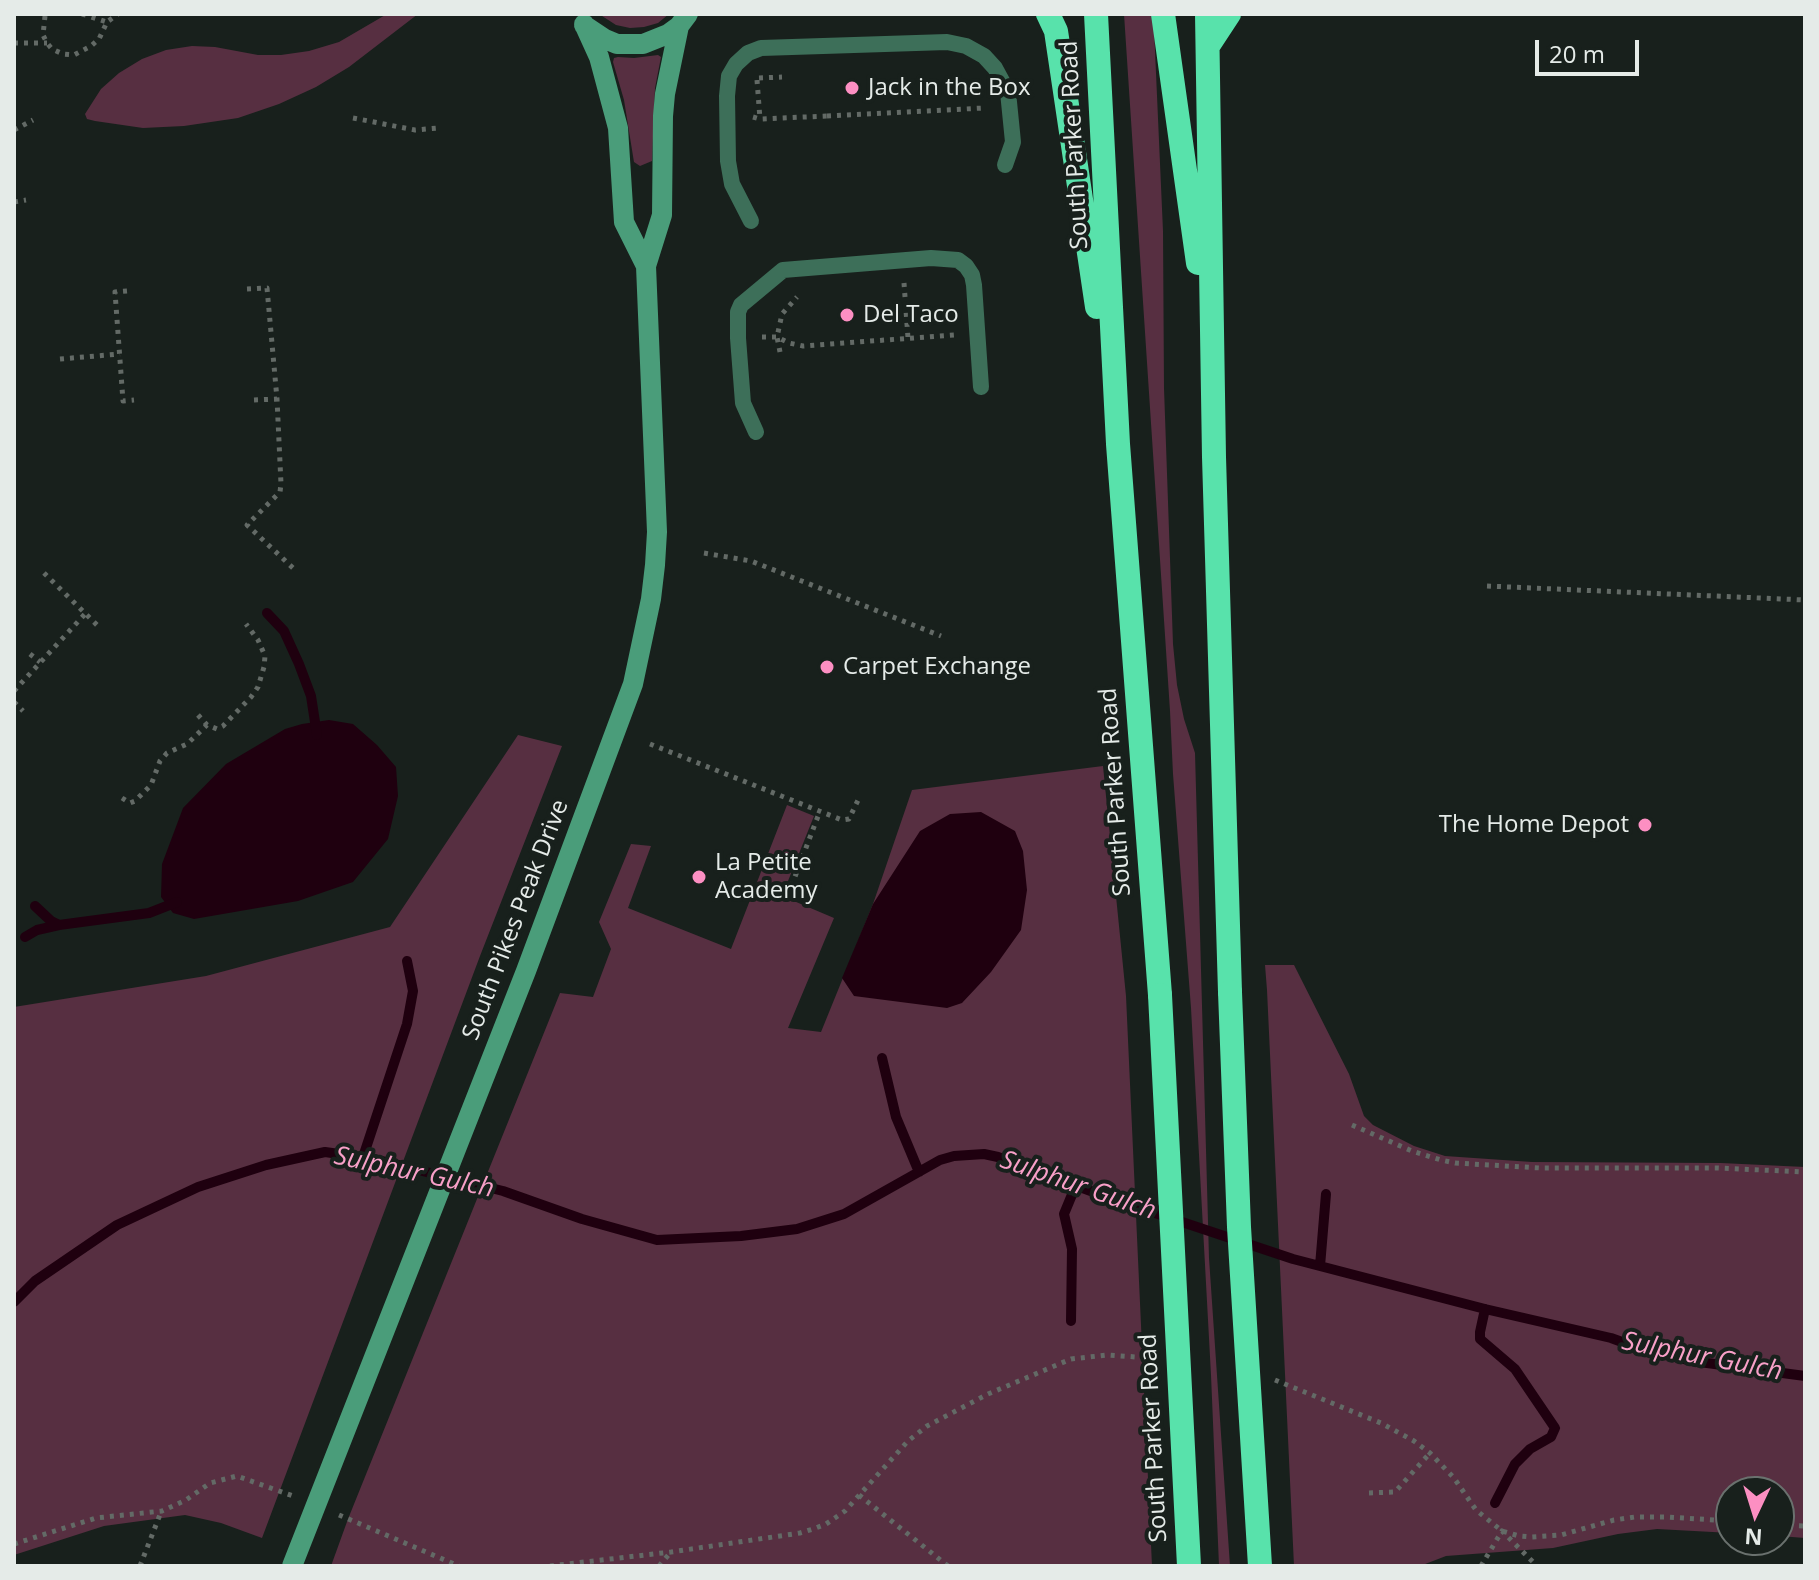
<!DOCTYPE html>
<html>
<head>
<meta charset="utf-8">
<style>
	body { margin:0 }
	#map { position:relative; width:1819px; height:1580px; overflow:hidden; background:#18201c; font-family:"Open Sans",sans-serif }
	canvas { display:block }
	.frame { position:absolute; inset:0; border:16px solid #e5ebe8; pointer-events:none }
	.north { position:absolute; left:1715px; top:1476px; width:80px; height:80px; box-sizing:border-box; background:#18201c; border:2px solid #6a716e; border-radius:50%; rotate:184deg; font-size:22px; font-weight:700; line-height:32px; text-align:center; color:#e5ebe8 }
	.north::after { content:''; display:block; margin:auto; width:28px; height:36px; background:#fc8fc2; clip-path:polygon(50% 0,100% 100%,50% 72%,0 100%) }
	.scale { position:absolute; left:1535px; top:40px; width:104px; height:36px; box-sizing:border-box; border:4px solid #e5ebe8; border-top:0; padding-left:10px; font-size:24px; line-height:28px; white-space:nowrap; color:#e5ebe8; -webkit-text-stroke:6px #18201c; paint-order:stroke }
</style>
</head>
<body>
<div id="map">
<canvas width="1819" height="1580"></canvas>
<div class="frame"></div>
<div class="north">N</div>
<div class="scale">20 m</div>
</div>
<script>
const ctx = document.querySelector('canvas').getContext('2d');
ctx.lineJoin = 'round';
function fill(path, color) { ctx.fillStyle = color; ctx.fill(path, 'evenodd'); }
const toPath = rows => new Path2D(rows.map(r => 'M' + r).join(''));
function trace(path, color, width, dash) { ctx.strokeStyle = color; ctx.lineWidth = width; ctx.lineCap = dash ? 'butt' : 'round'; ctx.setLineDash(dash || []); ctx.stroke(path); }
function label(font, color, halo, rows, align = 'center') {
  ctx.font = font + ' "Open Sans",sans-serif'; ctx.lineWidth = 8; ctx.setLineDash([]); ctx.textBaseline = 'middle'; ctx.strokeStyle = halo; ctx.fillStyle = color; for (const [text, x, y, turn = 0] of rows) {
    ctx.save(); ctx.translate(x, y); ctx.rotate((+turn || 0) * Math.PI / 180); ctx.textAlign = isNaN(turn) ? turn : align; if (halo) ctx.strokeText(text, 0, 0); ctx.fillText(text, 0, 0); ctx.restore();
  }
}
fill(toPath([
	[387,14,418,14,349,67,316,87,279,104,238,118,184,126,143,128,95,121,87,119,85,114,101,89,119,73,142,59,166,50,192,46,215,47,258,55,281,55,309,51,339,42],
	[599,14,669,14,658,23,644,27,630,28,616,25],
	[1124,14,1152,14,1154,28,1163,231,1164,388,1173,644,1177,685,1184,719,1195,753,1209,1258,1230,1566,1219,1566,1211,1375,1191,1008,1173,774,1170,711],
	[658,55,661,57,655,88,652,161,640,166,634,162,633,156,624,100,613,62,614,58,618,57,634,58],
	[518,735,562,746,480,956,262,1538,221,1523,185,1515,104,1526,14,1555,14,1007,206,976,390,927],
	[1103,766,1126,996,1152,1566,331,1566,348,1519,560,993,593,997,611,949,599,922,631,844,651,846,628,908,731,949,787,805,814,816,782,896,834,918,788,1028,821,1032,873,904,912,790],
	[1265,965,1294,965,1349,1074,1364,1116,1373,1125,1414,1146,1445,1156,1532,1162,1721,1163,1805,1167,1805,1538,1779,1536,1779,1492,1731,1492,1731,1533,1657,1529,1618,1534,1553,1548,1446,1556,1420,1566,1294,1566,1267,990]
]), '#572f41');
fill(toPath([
	[329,720,353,724,377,745,396,767,398,796,388,839,353,882,298,901,194,919,173,913,161,897,162,864,183,808,226,764,285,729,302,724],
	[981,812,1015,831,1023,851,1027,890,1021,930,991,972,962,1003,947,1008,854,996,842,978,873,904,920,831,950,814]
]), '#1f000f');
trace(toPath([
	[267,613,284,631,299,664,311,696,317,735],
	[35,906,51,921,59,925],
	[25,937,37,930,59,925,149,913,177,902],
	[882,1058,896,1117,919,1172],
	[363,1157,407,1024,413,991,407,961],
	[1320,1266,1326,1194],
	[14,1302,35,1281,117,1225,198,1187,266,1165,325,1152,374,1159,503,1191,582,1219,657,1240,741,1236,797,1229,844,1214,940,1160,954,1156,984,1154,998,1157,1107,1197,1293,1259,1485,1309,1611,1338,1644,1350,1692,1361,1805,1376],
	[1485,1309,1480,1332,1480,1339,1515,1369,1555,1428,1551,1437,1530,1449,1515,1464,1495,1503],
	[1071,1321,1072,1249,1064,1214,1076,1185]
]), '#1f000f', 10);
trace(toPath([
	[82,14,107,22],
	[45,16,43,35,47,43,52,49,63,54,74,55,91,46,99,39,107,22,118,14],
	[14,43,47,43],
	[759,78,782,77],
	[757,80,760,119],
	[827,116,984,108],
	[753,117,760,119,827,116,827,112],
	[353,118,415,130,439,128],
	[14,130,33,120],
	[14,202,26,200],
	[904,283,908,338],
	[247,289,267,288,277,399,281,484,280,492,247,525,293,568],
	[127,291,115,292,123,401,134,400],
	[762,337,777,337,789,343,803,346,954,335],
	[780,352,777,337,782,314,797,297],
	[60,359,120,354],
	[254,400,277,399],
	[704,553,751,561,941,636],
	[44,573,99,627],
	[1487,586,1805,600],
	[30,654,40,662],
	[14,691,85,614],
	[14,702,23,711],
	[198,715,207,725,217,729,223,726,251,697,258,687,264,667,265,656,258,640,246,624],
	[650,744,842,820,849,819,860,796],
	[122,798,130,803,135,801,151,785,160,761,167,753,187,744,207,725],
	[788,895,820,811],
	[1352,1125,1412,1151,1441,1160,1455,1163,1541,1168,1718,1168,1805,1172],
	[1275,1380,1381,1423,1414,1441,1430,1453,1454,1478,1476,1510,1502,1531,1519,1536,1531,1537,1561,1535,1614,1520,1635,1517,1667,1517,1731,1521],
	[1369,1493,1395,1492,1430,1453],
	[859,1495,948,1566],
	[339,1515,459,1566],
	[1779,1525,1805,1526],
	[14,1544,96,1518,162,1511,186,1500,210,1483,237,1476,293,1496],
	[140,1566,161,1512],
	[550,1566,671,1552,800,1533,813,1529,826,1524,845,1511,908,1441,927,1426,988,1394,1071,1359,1107,1355,1151,1358],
	[659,1566,670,1553],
	[1481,1566,1502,1531,1537,1566]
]), '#636a66', 5, [4, 6]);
trace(toPath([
	[751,221,732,184,728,161,727,96,729,76,736,64,748,53,761,48,947,42,966,46,984,56,995,68,1008,92,1013,142,1005,165],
	[756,432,743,403,738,338,738,312,741,305,783,270,931,258,958,260,966,266,972,275,974,285,981,387]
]), '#3d6f59', 16);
trace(toPath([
	[584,24,599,57,618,128,624,222,646,266],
	[584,25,605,39,617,44,643,44,668,34,679,26,688,14],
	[292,1566,526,971,633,684,651,599,655,565,657,532,646,266,662,215,663,116,665,94,679,26]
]), '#4a9d7a', 20);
trace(toPath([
	[1048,14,1056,31,1097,307],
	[1096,14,1118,444,1160,995],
	[1163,14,1198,263],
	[1207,14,1214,457,1230,992],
	[1208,46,1229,14]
]), '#58e2ab', 24);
trace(toPath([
	[1230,992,1239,1227,1260,1566],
	[1160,995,1189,1566]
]), '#58e2ab', 24);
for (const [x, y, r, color] of [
	[852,88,8,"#fc8fc2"],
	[847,315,8,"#fc8fc2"],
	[827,667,8,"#fc8fc2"],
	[1645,825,8,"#fc8fc2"],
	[699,877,8,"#fc8fc2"]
]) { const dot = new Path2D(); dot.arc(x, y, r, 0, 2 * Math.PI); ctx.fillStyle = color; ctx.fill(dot); trace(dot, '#18201c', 3); }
label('24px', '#e5ebe8', '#18201c', [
	["Jack in the Box",868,88],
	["Del Taco",863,315],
	["Carpet Exchange",843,667],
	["The Home Depot",1629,825,"right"],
	["La Petite",715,863],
	["Academy",715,891]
], 'left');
label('24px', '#e5ebe8', '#18201c', [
	["South Parker Road",1075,145,-93],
	["South Parker Road",1116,792,-94],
	["South Pikes Peak Drive",516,920,-69],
	["South Parker Road",1154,1438,-93]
]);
label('italic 26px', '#f8a0c8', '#18201c', [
	["Sulphur Gulch",414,1173,12],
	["Sulphur Gulch",1078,1186,19],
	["Sulphur Gulch",1702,1357,11]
]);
</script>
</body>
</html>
